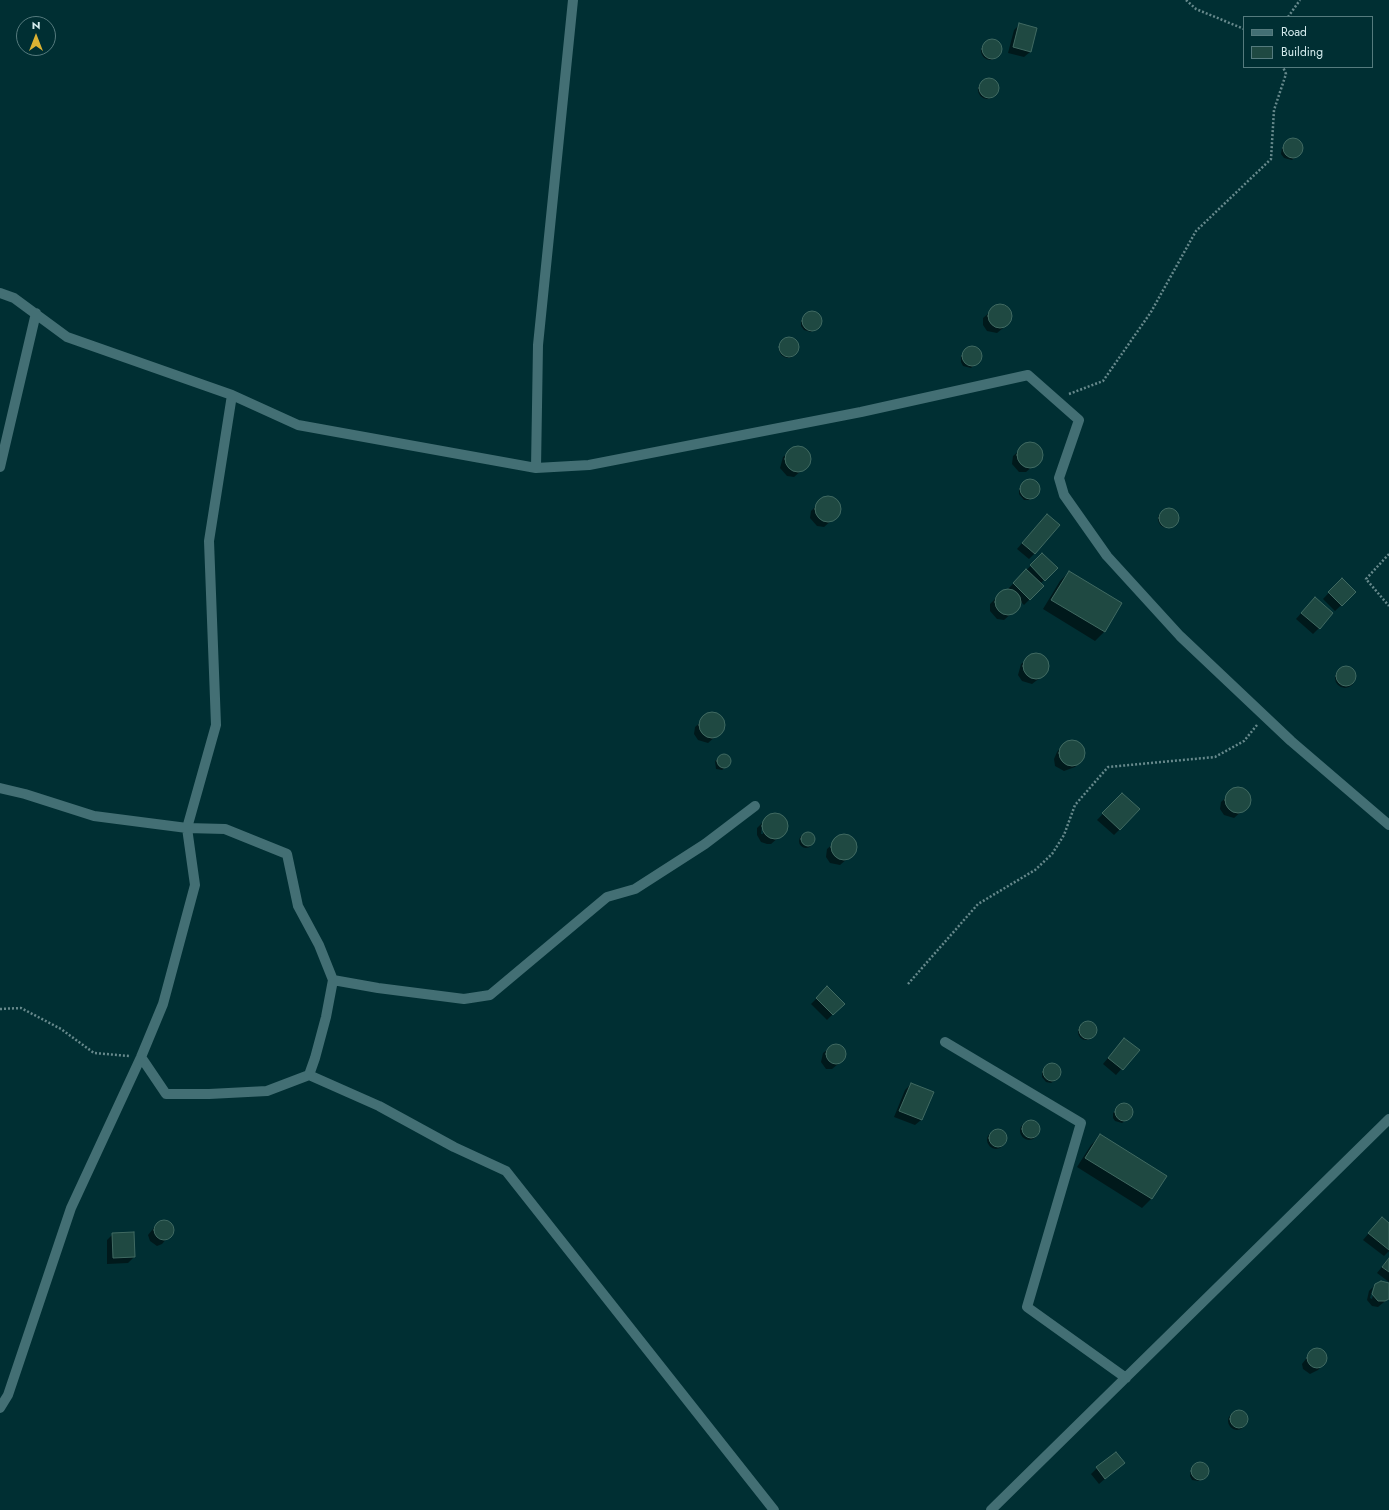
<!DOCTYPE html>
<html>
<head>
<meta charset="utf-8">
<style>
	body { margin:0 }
	#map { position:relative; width:1389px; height:1510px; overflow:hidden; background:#002f33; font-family:Jost,sans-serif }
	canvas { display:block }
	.legend { position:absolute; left:1243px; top:16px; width:130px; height:52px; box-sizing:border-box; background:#002f33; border:1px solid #557b7e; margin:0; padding:5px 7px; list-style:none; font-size:12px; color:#d5ecee }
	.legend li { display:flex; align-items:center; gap:8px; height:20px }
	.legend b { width:20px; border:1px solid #557b7e }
	.north { position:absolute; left:16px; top:16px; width:40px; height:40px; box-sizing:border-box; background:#002f33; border:1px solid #557b7e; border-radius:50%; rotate:0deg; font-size:11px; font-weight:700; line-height:16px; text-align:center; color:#d5ecee }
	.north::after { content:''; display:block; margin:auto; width:14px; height:18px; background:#dbb233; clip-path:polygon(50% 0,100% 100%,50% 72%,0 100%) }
</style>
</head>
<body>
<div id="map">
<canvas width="1389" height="1510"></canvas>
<ul class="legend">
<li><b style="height:5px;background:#436f74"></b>Road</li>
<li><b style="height:11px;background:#1f4942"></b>Building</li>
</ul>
<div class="north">N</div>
</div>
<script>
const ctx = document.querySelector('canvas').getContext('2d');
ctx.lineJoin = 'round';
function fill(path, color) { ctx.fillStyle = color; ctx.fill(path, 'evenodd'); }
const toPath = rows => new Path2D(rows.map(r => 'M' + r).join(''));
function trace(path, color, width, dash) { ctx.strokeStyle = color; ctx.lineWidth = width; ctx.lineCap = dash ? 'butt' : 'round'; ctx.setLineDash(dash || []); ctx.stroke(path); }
fill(toPath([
	[1020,24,1030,52,1024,57,1008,53,1014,30],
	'981 51a9 9 0 1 1 18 0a9 9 0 1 1-18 0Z',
	'978 90a9 9 0 1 1 18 0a9 9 0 1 1-18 0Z',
	[1292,140,1297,141,1301,147,1301,152,1292,160,1284,158,1281,154,1282,148],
	[999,304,1006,305,1012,314,1009,323,997,333,987,331,983,325,983,318],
	[811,312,818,315,821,319,820,324,811,332,804,330,801,326,801,321],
	'779 349a9 9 0 1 1 18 0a9 9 0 1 1-18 0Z',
	[971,348,979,350,981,355,980,360,971,368,963,366,961,362,961,356],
	[1028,443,1038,446,1042,452,1041,459,1026,472,1019,472,1012,464,1013,456],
	[796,447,806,451,809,457,809,464,794,477,787,476,780,468,783,457],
	[1029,480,1036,483,1039,487,1038,492,1029,500,1024,500,1019,494,1019,489],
	[826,497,837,501,840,507,839,514,824,527,817,526,810,518,811,511,823,499],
	'1158 519a9 9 0 1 1 18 0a9 9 0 1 1-18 0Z',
	[1041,521,1035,553,1029,559,1017,549],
	[1042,554,1056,568,1040,584,1043,586,1024,605,1019,600,1019,607,1012,613,1004,620,997,619,990,611,990,604,1002,592,1010,591,1008,589],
	[1069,572,1121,603,1104,632,1095,641,1043,609,1060,581],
	[1342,579,1355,592,1335,611,1323,599],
	[1309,604,1319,628,1313,634,1296,619],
	[1034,654,1041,655,1047,664,1045,674,1032,684,1022,681,1018,675,1021,664],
	'1335 678a10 10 0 1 1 20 0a10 10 0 1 1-20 0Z',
	[711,713,718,715,724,723,723,730,708,743,698,740,694,734,695,727],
	[1074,742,1082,748,1083,755,1081,761,1075,767,1064,771,1055,766,1054,759,1057,752,1063,745],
	[723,755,727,755,730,760,730,764,722,770,716,769,715,761],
	[1236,788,1243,789,1249,798,1249,805,1234,818,1224,815,1220,809,1221,802],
	[1122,794,1120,829,1114,835,1097,820],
	[773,814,780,815,787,824,786,831,771,844,767,844,761,842,757,835,757,828,762,823,761,834,763,834,764,821],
	'799 841a7 7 0 1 1 14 0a7 7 0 1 1-14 0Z',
	[842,836,853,839,856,845,855,852,840,865,830,863,826,857,827,849],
	[827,988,843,1004,827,1020,811,1004],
	'1078 1032a8 8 0 1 1 16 0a8 8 0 1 1-16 0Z',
	[1124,1039,1138,1050,1116,1075,1103,1064],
	[835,1044,840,1045,845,1052,843,1060,832,1069,826,1069,821,1062,823,1053],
	[1051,1065,1056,1065,1060,1071,1055,1080,1051,1083,1046,1082,1042,1077,1042,1072],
	[911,1084,921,1120,915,1125,894,1117,905,1090],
	[1123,1105,1127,1106,1131,1111,1129,1118,1122,1123,1115,1121,1113,1118,1113,1113],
	'1020 1131a9 9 0 1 1 18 0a9 9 0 1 1-18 0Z',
	'987 1140a9 9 0 1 1 18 0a9 9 0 1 1-18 0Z',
	[1100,1136,1166,1176,1151,1199,1142,1208,1077,1167,1091,1145],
	[1382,1218,1389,1224,1389,1251,1384,1256,1363,1240],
	[166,1221,171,1223,173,1231,162,1244,157,1246,150,1241,148,1235,157,1224],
	[113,1234,134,1257,128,1263,107,1264,107,1240],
	[1389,1258,1389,1282,1377,1273],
	[1375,1285,1389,1286,1389,1298,1378,1307,1372,1306,1367,1300,1369,1291,1373,1287,1370,1298,1372,1299,1375,1287,1373,1287],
	[1319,1349,1326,1353,1327,1359,1318,1370,1310,1374,1303,1369,1302,1364,1313,1350],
	'1228 1421a9 9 0 1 1 18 0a9 9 0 1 1-18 0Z',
	[1123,1463,1099,1484,1091,1474,1097,1468],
	[1199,1463,1203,1464,1208,1470,1206,1476,1199,1481,1192,1480,1190,1476,1191,1469]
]), '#0007');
const building = toPath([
	[1019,23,1037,28,1031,52,1013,47,1019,23],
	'982 49a10 10 0 1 1 20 0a10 10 0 1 1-20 0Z',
	'979 88a10 10 0 1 1 20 0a10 10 0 1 1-20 0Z',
	'1283 148a10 10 0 1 1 20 0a10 10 0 1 1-20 0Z',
	'988 316a12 12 0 1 1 24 0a12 12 0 1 1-24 0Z',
	'802 321a10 10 0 1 1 20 0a10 10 0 1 1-20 0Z',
	'779 347a10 10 0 1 1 20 0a10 10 0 1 1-20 0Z',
	'962 356a10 10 0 1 1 20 0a10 10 0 1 1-20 0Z',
	'1017 455a13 13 0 1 1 26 0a13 13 0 1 1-26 0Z',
	'785 459a13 13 0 1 1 26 0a13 13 0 1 1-26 0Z',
	'1020 489a10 10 0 1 1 20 0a10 10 0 1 1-20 0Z',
	'815 509a13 13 0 1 1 26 0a13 13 0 1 1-26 0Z',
	'1159 518a10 10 0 1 1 20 0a10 10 0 1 1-20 0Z',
	[1047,514,1060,525,1035,554,1022,543,1047,514],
	[1042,553,1058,568,1045,581,1030,565,1042,553],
	[1026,569,1044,586,1030,600,1013,583,1026,569],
	[1069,571,1122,603,1105,632,1051,600,1069,571],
	[1342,578,1356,592,1342,606,1328,592,1342,578],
	'995 602a13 13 0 1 1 26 0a13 13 0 1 1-26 0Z',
	[1315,597,1333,613,1320,629,1301,613,1315,597],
	'1023 666a13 13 0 1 1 26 0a13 13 0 1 1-26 0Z',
	'1336 676a10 10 0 1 1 20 0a10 10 0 1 1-20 0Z',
	'699 725a13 13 0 1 1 26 0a13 13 0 1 1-26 0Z',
	'1059 753a13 13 0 1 1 26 0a13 13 0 1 1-26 0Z',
	'717 761a7 7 0 1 1 14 0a7 7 0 1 1-14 0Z',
	'1225 800a13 13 0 1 1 26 0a13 13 0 1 1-26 0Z',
	[1122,793,1140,809,1120,830,1102,813,1122,793],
	'762 826a13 13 0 1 1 26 0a13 13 0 1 1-26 0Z',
	'801 839a7 7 0 1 1 14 0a7 7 0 1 1-14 0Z',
	'831 847a13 13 0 1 1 26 0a13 13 0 1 1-26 0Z',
	[827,986,845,1004,833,1015,816,998,827,986],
	'1079 1030a9 9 0 1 1 18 0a9 9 0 1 1-18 0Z',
	[1124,1038,1140,1050,1123,1070,1108,1058,1124,1038],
	'826 1054a10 10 0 1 1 20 0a10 10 0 1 1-20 0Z',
	'1043 1072a9 9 0 1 1 18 0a9 9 0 1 1-18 0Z',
	[911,1083,934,1092,922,1120,899,1111,911,1083],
	'1115 1112a9 9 0 1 1 18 0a9 9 0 1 1-18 0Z',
	'1022 1129a9 9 0 1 1 18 0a9 9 0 1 1-18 0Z',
	'989 1138a9 9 0 1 1 18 0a9 9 0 1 1-18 0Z',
	[1100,1134,1167,1176,1152,1199,1085,1158,1100,1134],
	[1382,1217,1389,1223,1389,1250,1368,1233,1382,1217],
	'154 1230a10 10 0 1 1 20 0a10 10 0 1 1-20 0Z',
	[134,1232,135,1257,113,1258,112,1233,134,1232],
	[1389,1258,1389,1272,1382,1267,1389,1258],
	[1381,1281,1389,1283,1389,1299,1385,1301,1378,1301,1372,1294,1375,1284,1381,1281],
	'1307 1358a10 10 0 1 1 20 0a10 10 0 1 1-20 0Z',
	'1230 1419a9 9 0 1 1 18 0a9 9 0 1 1-18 0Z',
	[1116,1452,1125,1463,1105,1479,1096,1467,1116,1452],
	'1191 1471a9 9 0 1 1 18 0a9 9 0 1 1-18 0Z'
]);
fill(building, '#1f4942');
trace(building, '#406a62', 1);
trace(toPath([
	[1186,0,1196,9,1244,29],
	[1288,17,1300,0],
	[1069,394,1103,381,1151,312,1196,231,1271,159,1274,110,1286,74,1283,67],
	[1389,554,1366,579,1389,606],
	[908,984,978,904,1035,870,1052,854,1064,835,1075,805,1108,767,1215,757,1244,741,1257,725],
	[0,1009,21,1008,61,1029,94,1053,129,1056]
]), '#66898c', 2.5, [2, 2]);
trace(toPath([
	[0,293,14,298,67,337,232,395,298,425,536,468,589,465,861,412,1028,375,1079,420,1059,478,1064,495,1107,556,1180,636,1291,741,1389,825],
	[0,467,36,313],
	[536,468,538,345,573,0],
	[0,788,25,794,94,816,187,828,225,829,287,854,298,906,319,945,333,980,326,1017,315,1058,309,1075,267,1091,209,1094,166,1094,141,1057],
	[333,980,378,988,464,999,490,995,607,897,635,889,705,844,755,806],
	[945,1042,1081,1123,1027,1307,1126,1378],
	[309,1075,379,1106,454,1147,506,1171,774,1510],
	[0,1408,8,1395,71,1208,141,1057,163,1004,195,885,187,828,216,725,209,541,232,395],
	[991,1510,1389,1119]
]), '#436f74', 10);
</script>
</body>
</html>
